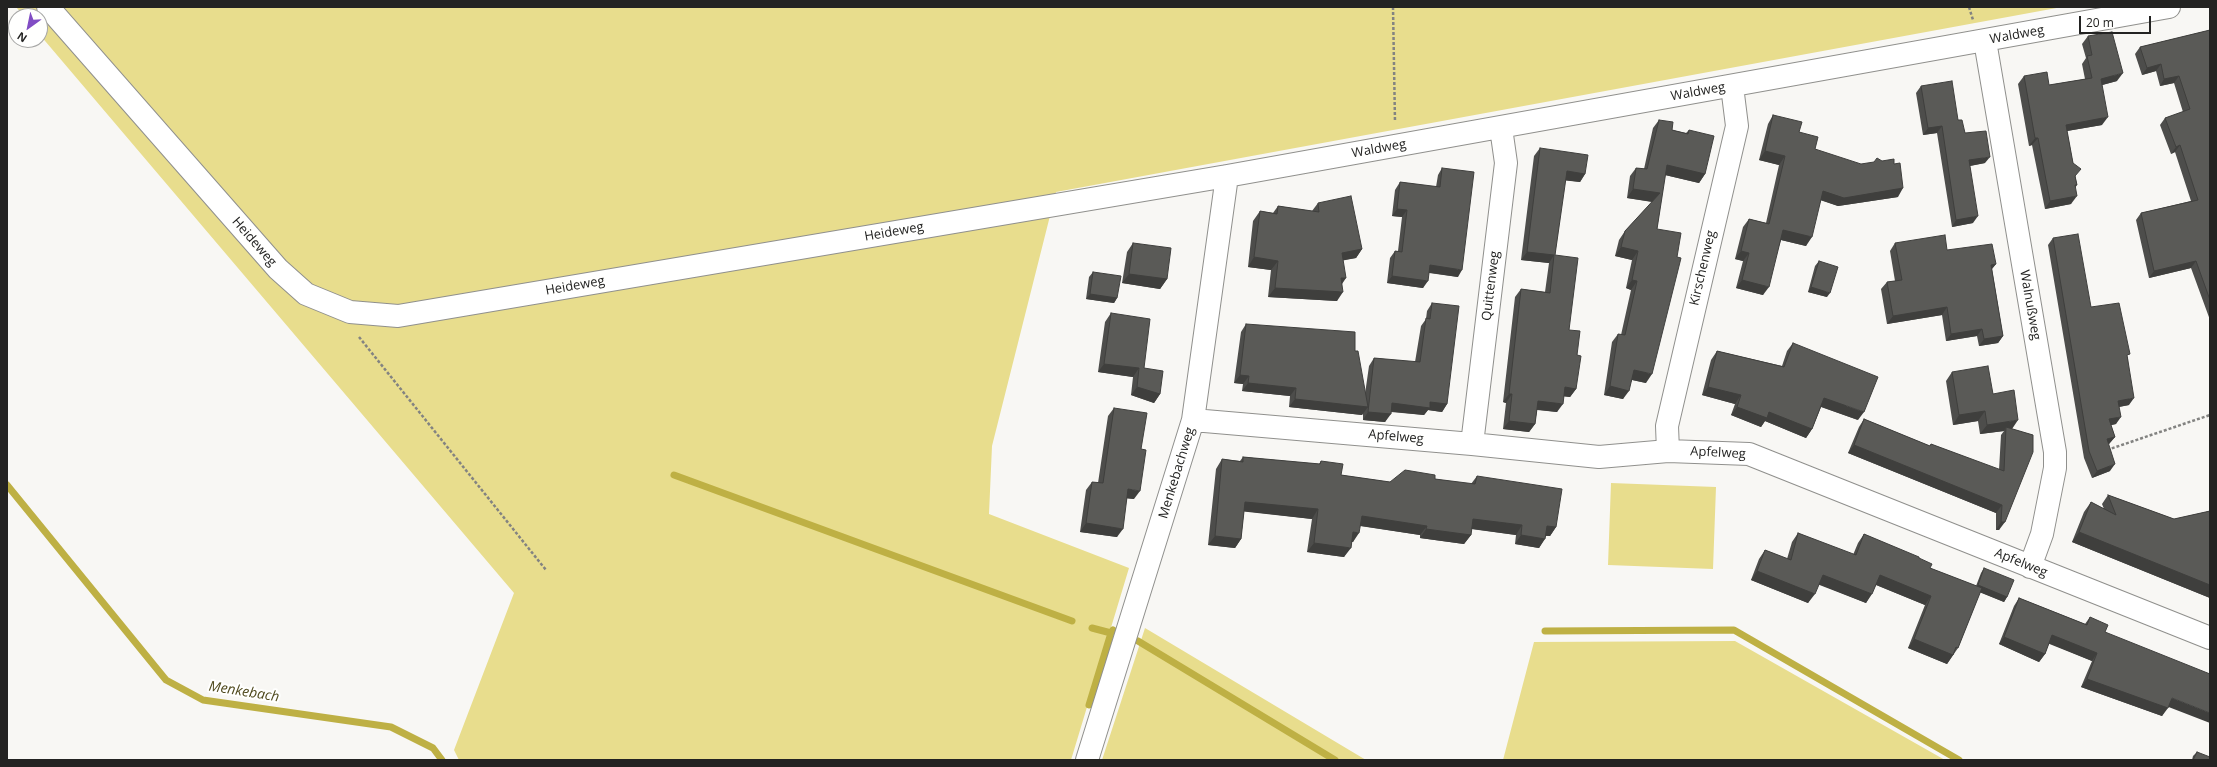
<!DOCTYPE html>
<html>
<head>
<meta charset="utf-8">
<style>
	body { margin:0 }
	#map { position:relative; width:2217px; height:767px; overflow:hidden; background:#f8f7f4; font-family:"Open Sans",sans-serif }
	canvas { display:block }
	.frame { position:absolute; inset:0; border:8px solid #232322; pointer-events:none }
	.north { position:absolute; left:8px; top:8px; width:40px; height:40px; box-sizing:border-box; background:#fffffe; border:1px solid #a7a7a6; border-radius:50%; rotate:213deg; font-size:11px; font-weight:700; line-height:16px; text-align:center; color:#232322 }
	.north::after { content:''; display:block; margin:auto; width:14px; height:18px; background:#814dc4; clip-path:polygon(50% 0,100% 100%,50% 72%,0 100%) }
	.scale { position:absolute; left:2079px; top:16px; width:72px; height:18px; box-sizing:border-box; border:2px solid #232322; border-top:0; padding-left:5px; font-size:12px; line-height:14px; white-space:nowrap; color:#232322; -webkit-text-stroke:3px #fffffe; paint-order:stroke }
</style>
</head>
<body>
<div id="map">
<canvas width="2217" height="767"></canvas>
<div class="frame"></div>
<div class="north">N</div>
<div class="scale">20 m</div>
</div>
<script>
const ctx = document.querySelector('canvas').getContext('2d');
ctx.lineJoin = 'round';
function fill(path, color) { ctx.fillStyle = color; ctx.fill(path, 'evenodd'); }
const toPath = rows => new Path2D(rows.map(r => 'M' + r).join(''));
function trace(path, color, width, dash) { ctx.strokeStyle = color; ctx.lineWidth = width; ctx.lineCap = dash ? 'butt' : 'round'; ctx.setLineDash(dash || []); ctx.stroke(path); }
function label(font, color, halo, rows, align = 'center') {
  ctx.font = font + ' "Open Sans",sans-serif'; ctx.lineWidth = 4; ctx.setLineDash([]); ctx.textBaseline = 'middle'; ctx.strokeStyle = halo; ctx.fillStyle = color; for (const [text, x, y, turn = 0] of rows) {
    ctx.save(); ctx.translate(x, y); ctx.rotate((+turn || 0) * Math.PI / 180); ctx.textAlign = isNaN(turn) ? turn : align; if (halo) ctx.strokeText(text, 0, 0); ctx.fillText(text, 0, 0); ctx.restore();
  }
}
fill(toPath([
	[16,7,2062,7,1056,192,992,446,989,514,1129,568,1071,760,459,760,454,750,514,593,40,35,40,16,24,16],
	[1611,483,1716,487,1713,569,1608,565],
	[1145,628,1366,760,1102,760],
	[1735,641,1945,760,1503,760,1534,642]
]), '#e8dd8d');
trace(toPath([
	[674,475,1072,621],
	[7,485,166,680,203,700,391,727,433,748,442,760],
	[1092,628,1111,633,1113,630],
	[1545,631,1734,630,1959,760],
	[1138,641,1335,760],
	[1089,705,1111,633]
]), '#beb044', 7);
const minor = toPath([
	[48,7,278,269,306,294,350,312,398,316,1227,176,2169,7],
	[1985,41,2055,452,2055,468,2042,534,2030,567],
	[1193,420,1472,444,1599,457,1668,451,1749,454,2210,638],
	[1472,444,1506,163,1501,128],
	[1668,451,1667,426,1737,126,1732,86],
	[1087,760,1193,420,1227,176]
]);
trace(minor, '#90908d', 24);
trace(toPath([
	[1393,7,1395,122],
	[1969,7,1973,20],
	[359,337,546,570],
	[2107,450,2210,415]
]), '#838381', 2.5, [3, 2]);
trace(minor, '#fff', 22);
fill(toPath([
	[2210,30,2210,320,2191,268,2149,278,2136,220,2141,213,2191,201,2175,152,2171,154,2160,125,2165,118,2183,112,2174,83,2160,86,2156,71,2142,75,2135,54,2140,47],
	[2088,36,2117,81,2102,85,2102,125,2067,131,2073,163,2077,185,2075,188,2071,204,2045,209,2032,145,2029,146,2018,84,2024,76,2049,85,2085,79,2082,64,2086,58,2082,44],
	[1921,86,1958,120,1965,133,1985,163,1970,166,1973,223,1952,227,1937,133,1923,135,1916,93],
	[1773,115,1799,132,1815,149,1898,197,1838,206,1821,200,1806,246,1781,240,1763,295,1736,288,1743,261,1735,259,1743,227,1749,219,1766,223,1779,165,1759,160,1768,124],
	[1659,120,1672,130,1686,133,1689,130,1705,174,1699,183,1665,175,1657,229,1646,383,1632,380,1623,399,1604,395,1612,342,1618,334,1621,335,1631,290,1626,288,1632,260,1615,256,1619,240,1625,231,1652,202,1627,198,1630,176,1636,168,1644,169,1653,128],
	[1540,148,1585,174,1580,182,1565,180,1555,255,1569,330,1577,355,1576,389,1570,397,1564,396,1557,412,1537,410,1535,424,1529,432,1503,429,1506,403,1503,402,1515,297,1521,289,1545,292,1549,263,1521,260,1534,156],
	[1442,168,1458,277,1429,273,1423,288,1387,283,1390,258,1395,251,1398,251,1402,217,1392,216,1395,190,1400,182,1436,187,1438,175],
	[1318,203,1362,249,1356,258,1343,260,1342,284,1337,301,1268,297,1271,270,1248,267,1253,221,1260,211,1273,213,1278,206,1312,211],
	[2053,238,2091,307,2128,358,2129,405,2119,407,2116,424,2111,425,2115,437,2109,444,2108,444,2110,471,2092,478,2084,458,2048,245],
	[1133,243,1167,279,1160,289,1122,283,1127,252],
	[1895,243,1947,250,1996,264,1992,269,2003,336,1998,343,1979,346,1977,336,1946,341,1942,315,1887,324,1881,289,1887,282,1895,281,1890,251],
	[1819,261,1827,297,1808,292,1815,266],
	[1093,272,1117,298,1114,303,1086,299,1089,277],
	[1432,303,1447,404,1442,412,1428,410,1424,415,1391,412,1385,422,1363,420,1363,413,1362,415,1289,407,1290,396,1242,391,1243,384,1234,383,1241,332,1246,324,1355,351,1365,394,1369,366,1374,358,1415,362,1421,326,1426,319,1427,311],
	[1111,313,1160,394,1154,403,1131,395,1133,377,1098,372,1105,322],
	[1793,343,1858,420,1821,407,1812,429,1806,438,1765,421,1761,427,1731,415,1735,404,1702,395,1711,360,1717,351,1782,366,1787,351],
	[1952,372,1993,394,2012,429,2033,435,1999,530,1996,530,1996,513,1848,453,1859,427,1864,419,1930,446,1931,444,1999,470,2001,435,2004,431,1980,434,1978,421,1953,425,1946,381],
	[1114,408,1134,499,1127,498,1117,537,1080,532,1086,490,1092,482,1098,483,1108,416],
	[1243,457,1319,464,1321,461,1341,475,1390,482,1435,479,1471,484,1477,476,1556,527,1550,536,1546,536,1539,548,1515,544,1516,535,1471,529,1471,535,1464,544,1420,538,1420,535,1360,526,1353,542,1352,542,1344,557,1307,552,1312,519,1244,511,1241,539,1235,548,1208,545,1216,469,1222,459,1240,461],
	[2108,495,2174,519,2210,511,2210,598,2072,542,2084,512,2091,502,2104,509,2102,504],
	[1798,533,1853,555,1858,543,1864,534,1919,558,1930,568,1976,586,1981,573,1984,568,2007,597,2004,602,1980,592,1958,648,1947,664,1908,648,1925,605,1876,585,1866,603,1819,584,1808,603,1751,580,1759,559,1765,550,1787,559,1792,542],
	[2019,598,2085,624,2090,617,2105,632,2168,706,2162,716,2081,687,2092,661,2049,643,2045,654,2039,662,1999,644,2014,606],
	[2197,752,2210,760,2192,760,2193,756]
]), '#4d4d4b');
fill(toPath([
	[2161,64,2156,71,2142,75,2147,68],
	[2123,73,2117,81,2095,87,2101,79],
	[2179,76,2174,83,2160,86,2164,79],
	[2108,117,2102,125,2061,132,2066,125],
	[1942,126,1937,133,1923,135,1928,128],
	[2035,138,2038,138,2032,145,2029,146],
	[2180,145,2175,152,2171,154,2176,147],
	[1765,151,1785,156,1779,165,1759,160],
	[1990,157,1985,163,1964,167,1969,160],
	[1667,165,1705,174,1699,183,1661,174],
	[1567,171,1585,174,1580,182,1561,180],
	[1903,188,1898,197,1838,206,1817,199,1823,191],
	[1633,189,1660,193,1654,202,1627,198],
	[2077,196,2071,204,2045,209,2050,201],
	[1397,209,1407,210,1402,217,1392,216],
	[1978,216,1973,223,1952,227,1956,220],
	[1783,230,1812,237,1806,246,1777,239],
	[1621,247,1638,251,1632,260,1615,256],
	[1362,249,1356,258,1335,262,1342,253],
	[1741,251,1749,253,1743,261,1735,259],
	[1527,252,1554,255,1549,263,1521,260],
	[1254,257,1278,261,1271,270,1248,267],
	[2196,261,2191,268,2149,278,2154,271],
	[1996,264,1990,271,1991,265],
	[1430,265,1462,270,1458,277,1425,272],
	[1129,274,1167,279,1160,289,1122,283],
	[1392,276,1428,281,1423,288,1387,283],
	[1341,278,1346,278,1340,287],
	[1632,280,1637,281,1631,290,1626,288],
	[1742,280,1769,287,1763,295,1736,288],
	[1811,287,1830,293,1827,297,1808,292],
	[1275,288,1343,292,1337,301,1268,297],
	[1090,294,1117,298,1114,303,1086,299],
	[1947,307,1942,315,1887,324,1893,316],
	[1982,329,1977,336,1946,341,1951,334],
	[2003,336,1998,343,1979,346,1984,339],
	[1104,364,1139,368,1133,377,1098,372],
	[1634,370,1652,374,1646,383,1628,379],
	[1240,375,1249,376,1243,384,1234,383],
	[1248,383,1296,388,1290,396,1242,391],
	[1610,386,1629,391,1623,399,1604,395],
	[1137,387,1160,394,1154,403,1131,395],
	[1565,387,1576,389,1570,397,1559,396],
	[1708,387,1741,395,1735,404,1702,395],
	[1509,394,1512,394,1506,403,1503,402],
	[1824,398,1864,412,1858,420,1819,406],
	[2134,398,2129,405,2113,408,2118,401],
	[1295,399,1368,407,1362,415,1289,407],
	[1538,401,1563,404,1557,412,1532,409],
	[1430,402,1447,404,1442,412,1428,410,1424,415,1386,411,1392,403],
	[1737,407,1769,412,1812,429,1806,438,1765,421,1761,427,1731,415],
	[1985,411,1978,421,1953,425,1959,415],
	[1368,412,1391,414,1385,422,1363,420],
	[2121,417,2116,424,2103,427,2109,419],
	[2018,420,2012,429,2006,427,2004,431,1980,434,1987,425],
	[1509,421,1535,424,1529,432,1503,429],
	[2115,437,2109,444,2102,447,2107,439],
	[1854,445,2002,505,1996,513,1848,453],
	[2115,464,2110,471,2092,478,2097,471],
	[1128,489,1140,491,1134,499,1122,498],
	[1245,502,1318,509,1312,519,1239,511],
	[1362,516,1427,526,1420,535,1355,525],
	[1473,519,1522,525,1516,535,1466,528],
	[2001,522,2005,522,1999,530,1996,530],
	[1086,523,1123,529,1117,537,1080,532],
	[1547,526,1556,527,1550,536,1541,535],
	[1426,529,1471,535,1464,544,1420,538],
	[1353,532,1359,533,1353,542,1346,542],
	[2079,532,2210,585,2210,598,2072,542],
	[1521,535,1545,539,1539,548,1515,544],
	[1215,536,1241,539,1235,548,1208,545],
	[1314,543,1351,548,1344,557,1307,552],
	[1757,571,1815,594,1808,603,1751,580],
	[1823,575,1872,594,1866,603,1817,584],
	[1880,575,1931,596,1925,605,1874,584],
	[1978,585,2007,597,2004,602,1974,590],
	[2052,635,2097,653,2092,661,2047,643],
	[2004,637,2045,654,2039,662,1999,644],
	[1914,639,1953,655,1947,664,1908,648],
	[2087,679,2168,708,2162,716,2081,687],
	[2172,698,2210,713,2210,723,2166,706]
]), '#3f3f3d');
const building = toPath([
	[2210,30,2210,300,2196,261,2154,271,2141,213,2198,200,2180,145,2176,147,2165,118,2190,109,2179,76,2164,79,2161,64,2147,68,2140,47,2210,30],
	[2112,32,2123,73,2101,79,2108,117,2066,125,2073,163,2081,169,2075,176,2077,185,2075,185,2077,196,2050,201,2038,138,2035,138,2024,76,2047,72,2049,85,2092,78,2087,56,2092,55,2088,36,2112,32],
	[1952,81,1958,120,1962,120,1965,133,1986,131,1990,157,1969,160,1978,216,1956,220,1942,126,1928,128,1921,86,1952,81],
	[1773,115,1802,122,1799,132,1818,137,1815,149,1861,164,1874,162,1877,158,1882,161,1894,159,1894,164,1900,163,1903,188,1844,198,1823,191,1812,237,1783,230,1769,287,1742,280,1749,253,1741,251,1749,219,1769,224,1785,156,1765,151,1773,115],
	[1659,120,1673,122,1672,130,1688,134,1689,130,1714,136,1705,174,1667,165,1657,229,1681,233,1677,257,1681,258,1652,374,1634,370,1629,391,1610,386,1618,334,1625,335,1637,281,1632,280,1638,251,1621,247,1625,231,1660,193,1633,189,1636,168,1647,169,1659,120],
	[1540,148,1588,155,1585,174,1567,171,1555,255,1578,258,1569,330,1580,331,1577,355,1581,356,1576,389,1565,387,1563,404,1538,401,1535,424,1509,421,1512,394,1509,394,1521,289,1550,293,1554,255,1527,252,1540,148],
	[1442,168,1474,172,1462,270,1430,265,1428,281,1392,276,1395,251,1402,252,1407,210,1397,209,1400,182,1440,187,1442,168],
	[1351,196,1362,249,1342,253,1346,278,1341,278,1343,292,1275,288,1278,261,1254,257,1260,211,1277,214,1278,206,1319,212,1318,203,1351,196],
	[2078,234,2091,307,2119,303,2130,354,2127,355,2134,398,2118,401,2121,417,2109,419,2115,437,2107,439,2115,464,2097,471,2089,451,2053,238,2078,234],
	[1945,235,1947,250,1992,244,1996,264,1991,265,2003,336,1984,339,1982,329,1951,334,1947,307,1893,316,1887,282,1902,280,1895,243,1945,235],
	[1133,243,1171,248,1167,279,1129,274,1133,243],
	[1819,261,1838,267,1830,293,1811,287,1819,261],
	[1093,272,1121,276,1117,298,1090,294,1093,272],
	[1432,303,1459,306,1447,404,1430,402,1430,408,1392,403,1391,414,1368,412,1374,358,1420,362,1426,318,1430,319,1432,303],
	[1111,313,1150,319,1144,368,1163,371,1160,394,1137,387,1139,368,1104,364,1111,313],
	[1246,324,1355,332,1355,351,1358,351,1368,407,1295,399,1296,388,1248,383,1249,376,1240,375,1246,324],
	[1793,343,1878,377,1864,412,1824,398,1812,429,1769,412,1767,418,1737,407,1741,395,1708,387,1717,351,1784,367,1793,343],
	[1988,366,1993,394,2014,390,2018,420,1987,425,1985,411,1959,415,1952,372,1988,366],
	[1114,408,1147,413,1141,449,1146,450,1140,491,1128,489,1123,529,1086,523,1092,482,1103,483,1114,408],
	[1864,419,1930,446,1931,444,2004,471,2006,427,2033,435,2033,452,2005,522,2001,522,2002,505,1854,445,1864,419],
	[1243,457,1320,464,1321,461,1343,464,1341,475,1390,482,1405,470,1435,475,1435,479,1475,484,1477,476,1562,489,1556,527,1547,526,1545,539,1521,535,1522,525,1473,519,1471,535,1426,529,1427,526,1362,516,1359,533,1353,532,1351,548,1314,543,1318,509,1245,502,1241,539,1215,536,1222,459,1243,462,1243,457],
	[2108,495,2174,519,2210,511,2210,585,2079,532,2091,502,2116,515,2108,495],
	[1798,533,1856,555,1864,534,1919,557,1919,558,1932,564,1930,568,1982,588,1958,648,1956,647,1953,655,1914,639,1931,596,1880,575,1872,594,1823,575,1815,594,1757,571,1765,550,1791,560,1798,533],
	[1984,568,2014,580,2007,597,1978,585,1984,568],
	[2019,598,2087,625,2090,617,2108,625,2105,632,2210,674,2210,713,2172,698,2168,708,2087,679,2097,653,2052,635,2045,654,2004,637,2019,598],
	[2197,752,2210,757,2210,760,2193,760,2197,752]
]);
fill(building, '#5a5a57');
trace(building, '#3f3f3d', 1);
label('13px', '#232322', '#fffffe', [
	["Waldweg",2017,35,-10],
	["Waldweg",1698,92,-10],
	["Waldweg",1379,149,-10],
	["Heideweg",894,232,-10],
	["Heideweg",254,242,49],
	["Kirschenweg",1703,268,-77],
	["Heideweg",575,286,-10],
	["Quittenweg",1491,286,-83],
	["Walnußweg",2030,305,80],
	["Apfelweg",1396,437,5],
	["Apfelweg",1718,453,3],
	["Menkebachweg",1177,473,-73],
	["Apfelweg",2021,563,22]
]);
label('italic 14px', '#4f491d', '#fffffe', [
	["Menkebach",244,692,9]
]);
</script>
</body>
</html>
